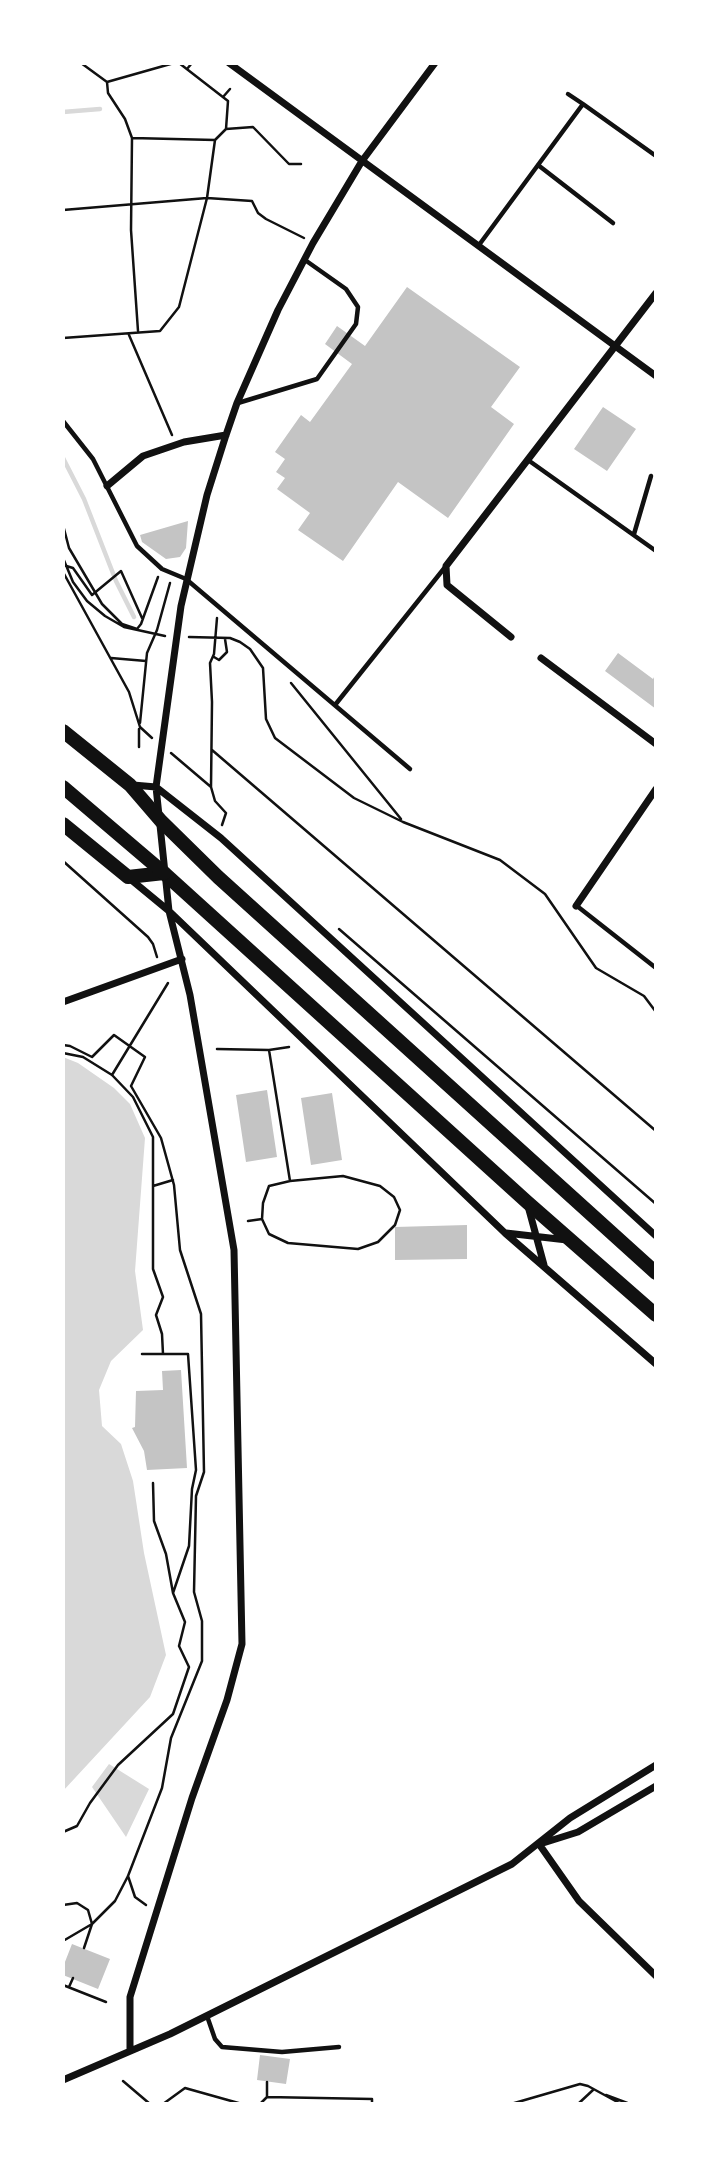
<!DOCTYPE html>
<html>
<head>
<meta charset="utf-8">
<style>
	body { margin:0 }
	#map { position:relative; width:719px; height:2167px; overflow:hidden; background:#fff; font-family:Ubuntu,sans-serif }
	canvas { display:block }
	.frame { position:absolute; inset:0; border:65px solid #fff; pointer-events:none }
</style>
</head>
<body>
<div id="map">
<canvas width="719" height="2167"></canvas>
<div class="frame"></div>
</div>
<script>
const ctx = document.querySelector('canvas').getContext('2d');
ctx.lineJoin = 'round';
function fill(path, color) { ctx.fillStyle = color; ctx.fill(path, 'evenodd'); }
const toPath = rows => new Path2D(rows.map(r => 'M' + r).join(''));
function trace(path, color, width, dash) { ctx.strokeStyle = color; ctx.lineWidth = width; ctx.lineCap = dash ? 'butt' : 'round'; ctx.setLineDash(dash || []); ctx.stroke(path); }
fill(toPath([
	[63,1057,78,1063,114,1088,130,1104,145,1138,135,1271,143,1330,111,1361,99,1390,102,1426,121,1444,133,1481,144,1553,166,1655,150,1697,63,1791],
	[109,1764,149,1789,126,1837,92,1787]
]), '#d9d9d9');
trace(toPath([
	[63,112,100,109],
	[63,458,84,499,116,581,134,617]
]), '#d9d9d9', 4.5);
fill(toPath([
	[407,287,520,367,491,407,514,424,448,518,398,482,343,561,298,530,310,513,277,489,285,478,276,472,285,459,275,452,301,415,310,422,352,364,325,344,337,326,365,346],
	[603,407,636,429,607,471,574,449],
	[188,521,186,548,180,557,166,559,142,542,140,535],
	[618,653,653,679,656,673,656,709,605,671],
	[267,1090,277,1157,246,1162,236,1095],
	[332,1093,342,1160,311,1165,301,1098],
	[467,1225,467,1259,395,1260,395,1227],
	[181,1370,187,1468,147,1470,144,1451,132,1428,135,1427,136,1391,163,1390,162,1371],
	[72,1944,110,1959,98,1989,63,1975,63,1967],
	[260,2055,290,2059,286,2084,257,2080]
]), '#c4c4c4');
trace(toPath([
	[81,63,107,82,174,63],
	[179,63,228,101,226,129],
	[187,69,192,63],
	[107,82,108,93,125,119,132,138,131,230,138,331],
	[223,97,230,89],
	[132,138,215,140,226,129,253,127,289,164,301,164],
	[63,210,207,198,252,201,258,213,266,219,304,238],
	[129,335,172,435],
	[63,338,160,331,179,307,207,198,215,140],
	[63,525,69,548,102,604,122,624,137,629,141,624,158,577],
	[63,558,73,582,87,601,105,616,124,627,165,636],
	[63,565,73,568,92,595,121,571,142,618],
	[63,572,129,692,140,727,152,738],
	[217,618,214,654,210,663,212,702,211,787,215,801,226,813,222,825],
	[189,637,230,638,240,642,250,649,263,668,266,719,275,738,354,798,403,822,500,860,545,894,596,968,644,996,656,1012],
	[214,657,219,660,227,652,225,639],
	[111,658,146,661],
	[291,683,401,819],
	[140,723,147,653,157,630,170,583],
	[139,747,139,729],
	[212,750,656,1131],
	[171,753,211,787],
	[63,861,148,937,153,944,157,957],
	[339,929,656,1204],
	[63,1045,70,1046,92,1057,114,1035,145,1057,131,1086,161,1138,174,1185,180,1250,201,1314,204,1472,196,1496,194,1592,202,1621,202,1661,171,1738,162,1788,128,1876,115,1901,92,1924,63,1941],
	[217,1049,269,1050,289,1047],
	[269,1050,290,1181],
	[63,1053,83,1057,112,1075,133,1097,153,1137,153,1269,163,1297,156,1315,162,1334,163,1354],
	[112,1075,168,983],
	[153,1186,173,1180],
	[248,1221,262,1219,269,1234,288,1243,358,1249,378,1242,395,1225,400,1210,394,1197,380,1186,343,1176,290,1181,269,1186,263,1203,262,1219],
	[142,1354,188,1354,196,1470,192,1489,189,1546,173,1593],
	[63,1832,77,1826,90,1803,118,1765,173,1714,189,1667,179,1646,185,1622,173,1593,166,1554,154,1521,153,1483],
	[128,1876,135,1897,146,1905],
	[63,1905,77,1903,88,1910,92,1924,84,1948],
	[63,1985,106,2002],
	[69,1987,73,1978],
	[123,2081,150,2104],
	[267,2082,267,2097,372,2099,372,2104],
	[606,2095,630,2104],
	[163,2104,185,2088,242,2104],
	[260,2104,267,2097],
	[511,2104,580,2084,588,2086,621,2104],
	[578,2104,593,2090]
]), '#111', 2.5);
trace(toPath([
	[568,94,583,104],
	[538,165,613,223],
	[479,245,583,104,656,156],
	[238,403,317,379,356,324,358,307,346,289,305,260],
	[63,421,93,459,137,546,162,569,186,579,410,769],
	[528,460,656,551],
	[634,534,651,476],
	[335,705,446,566],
	[577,906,656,968],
	[207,2016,215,2039,222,2047,282,2052,339,2047]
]), '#111', 4.5);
trace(toPath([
	[229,63,656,376],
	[107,486,143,456,184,442,226,435],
	[511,637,447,585,446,566,656,293],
	[541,658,656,744],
	[133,785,156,787,221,838,656,1236],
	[129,878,169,911,505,1233,656,1364],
	[576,906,656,789],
	[63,1002,182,959],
	[528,1206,544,1265],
	[506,1233,567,1240],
	[543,1843,578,1832,656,1786],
	[539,1844,579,1901,656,1976],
	[130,2050,130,1997,192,1798,227,1700,242,1644,234,1250,190,995,169,911,156,787,181,606,207,495,226,435,237,403,278,310,313,243,362,161,435,63],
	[63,2080,170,2034,512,1864,570,1818,656,1765]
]), '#111', 7);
trace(toPath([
	[63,731,130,785,161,821,218,877,656,1273],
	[63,824,128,877,164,873,527,1202,656,1315]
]), '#111', 14);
trace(toPath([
	[63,787,164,873]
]), '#111', 14);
</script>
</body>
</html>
